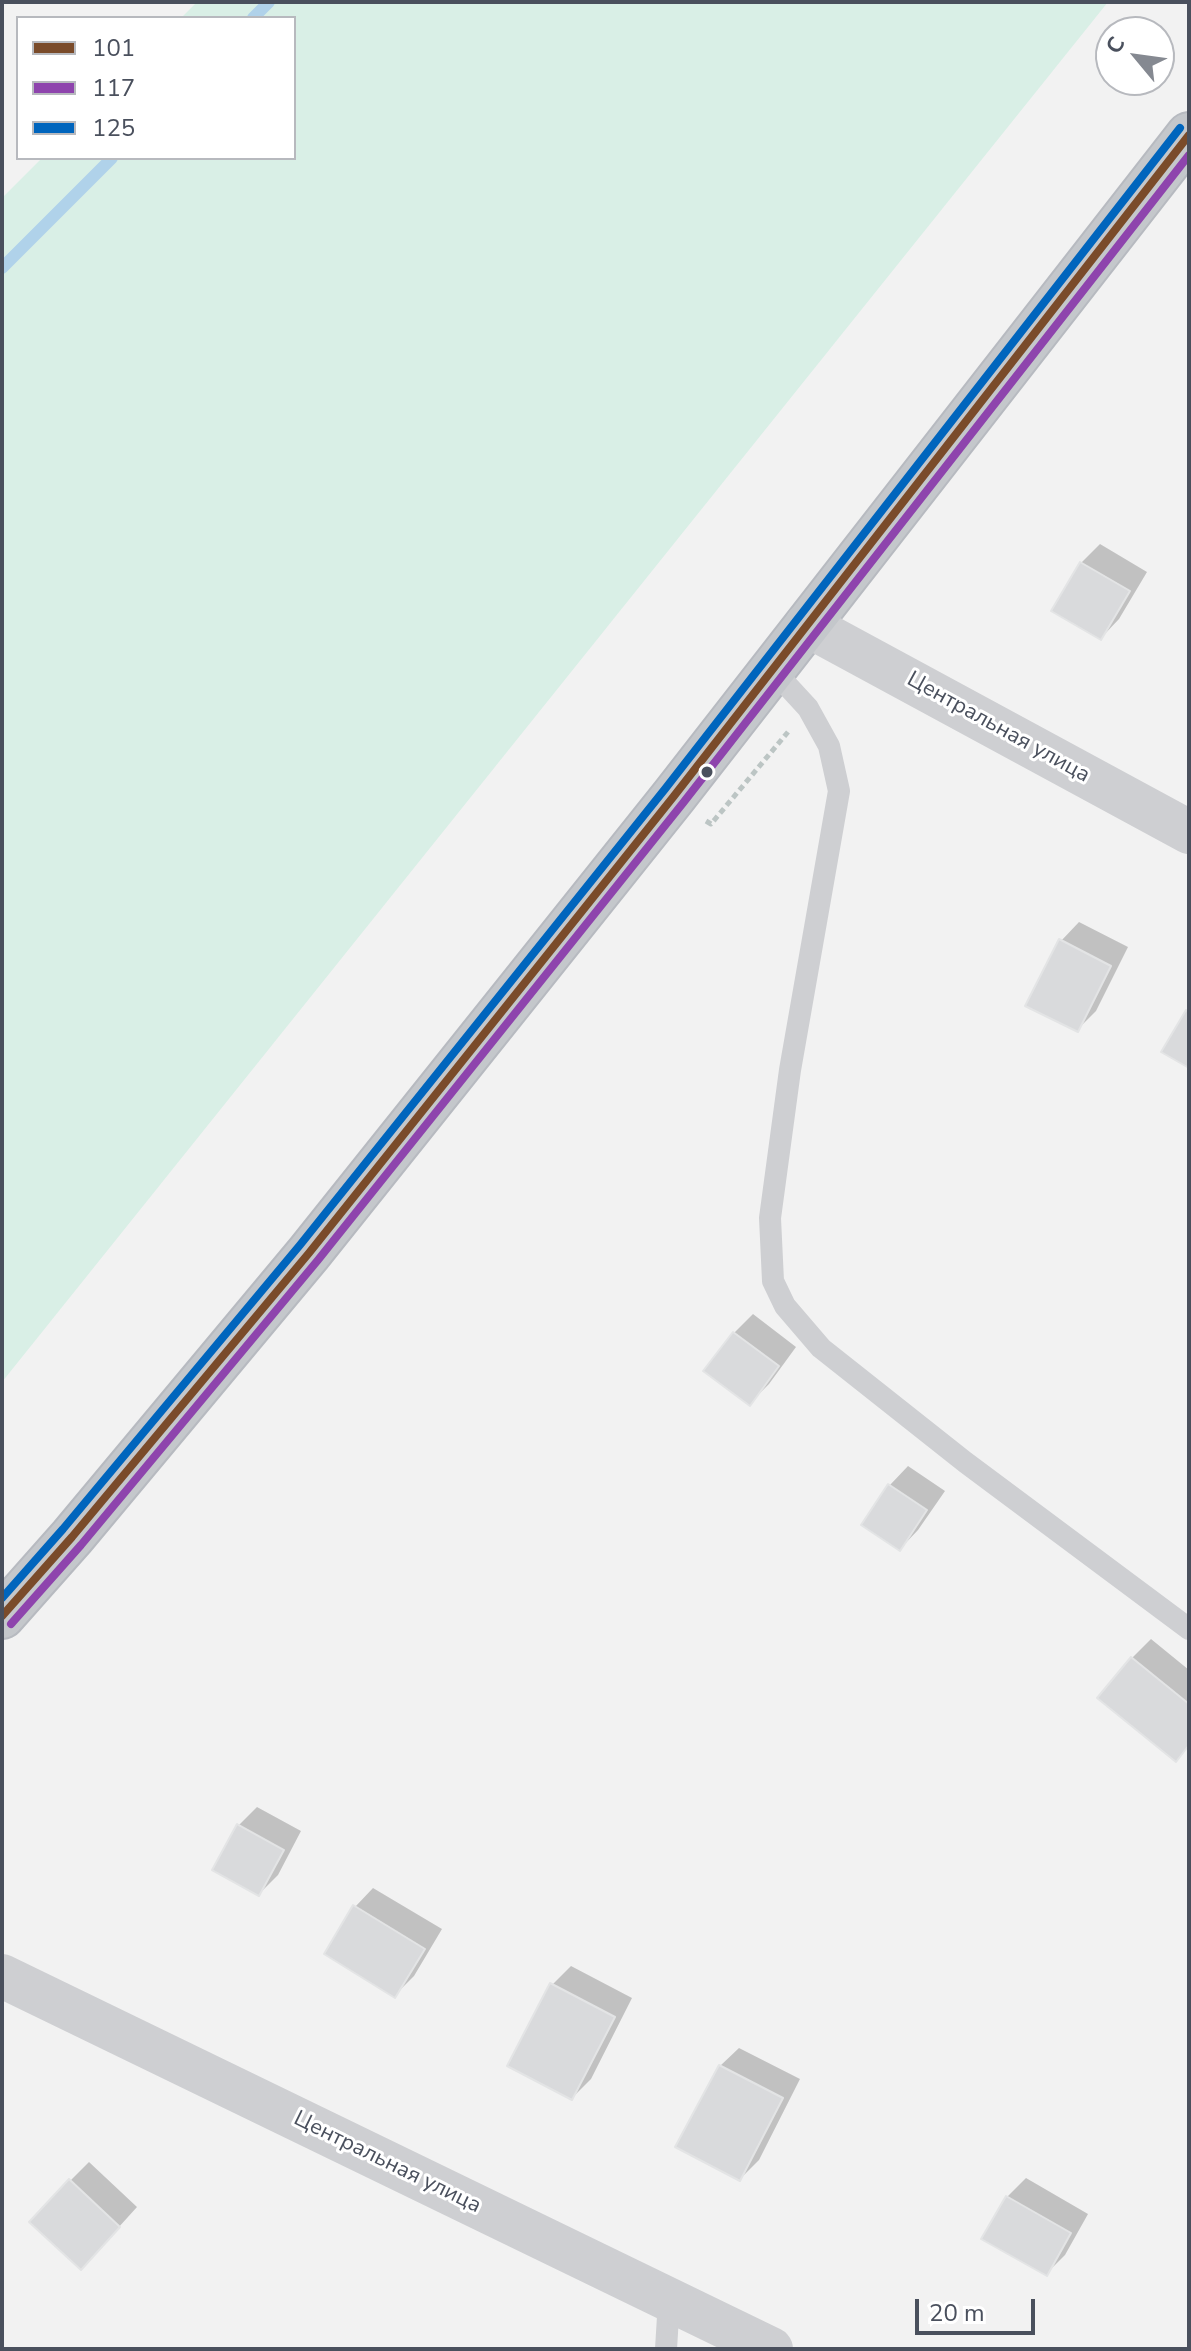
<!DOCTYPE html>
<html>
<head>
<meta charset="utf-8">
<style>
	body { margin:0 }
	#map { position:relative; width:1191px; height:2351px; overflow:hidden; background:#f2f2f2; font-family:"Nunito Sans",sans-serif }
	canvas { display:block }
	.frame { position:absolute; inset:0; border:4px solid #4a505d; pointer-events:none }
	.legend { position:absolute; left:16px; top:16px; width:280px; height:144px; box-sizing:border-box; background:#fff; border:2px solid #b7b9be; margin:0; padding:10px 14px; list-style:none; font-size:24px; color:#4a505d }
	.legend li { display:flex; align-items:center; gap:16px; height:40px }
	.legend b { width:40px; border:2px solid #b7b9be }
	.north { position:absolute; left:1095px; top:16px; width:80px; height:80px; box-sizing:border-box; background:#fff; border:2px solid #b7b9be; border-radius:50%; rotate:299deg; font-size:22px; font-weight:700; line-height:32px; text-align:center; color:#4a505d }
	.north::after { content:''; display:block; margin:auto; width:28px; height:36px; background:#858991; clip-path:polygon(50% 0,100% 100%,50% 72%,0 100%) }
	.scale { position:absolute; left:915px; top:2299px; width:120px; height:36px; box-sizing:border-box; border:4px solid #4a505d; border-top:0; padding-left:10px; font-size:24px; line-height:28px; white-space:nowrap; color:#4a505d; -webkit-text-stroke:6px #fff; paint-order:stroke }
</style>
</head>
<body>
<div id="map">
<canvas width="1191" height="2351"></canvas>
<div class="frame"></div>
<ul class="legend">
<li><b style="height:10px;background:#7a4b2a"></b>101</li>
<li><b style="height:10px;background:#8e44ad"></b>117</li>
<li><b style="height:10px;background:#0065bd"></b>125</li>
</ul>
<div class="north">С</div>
<div class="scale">20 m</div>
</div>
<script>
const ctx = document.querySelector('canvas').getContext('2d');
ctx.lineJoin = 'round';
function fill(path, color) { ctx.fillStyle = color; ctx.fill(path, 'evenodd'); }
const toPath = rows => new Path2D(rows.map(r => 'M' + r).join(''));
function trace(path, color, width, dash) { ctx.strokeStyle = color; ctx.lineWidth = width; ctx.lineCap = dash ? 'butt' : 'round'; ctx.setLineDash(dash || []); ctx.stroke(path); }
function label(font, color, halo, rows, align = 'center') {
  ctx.font = font + ' "Nunito Sans",sans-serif'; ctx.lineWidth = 6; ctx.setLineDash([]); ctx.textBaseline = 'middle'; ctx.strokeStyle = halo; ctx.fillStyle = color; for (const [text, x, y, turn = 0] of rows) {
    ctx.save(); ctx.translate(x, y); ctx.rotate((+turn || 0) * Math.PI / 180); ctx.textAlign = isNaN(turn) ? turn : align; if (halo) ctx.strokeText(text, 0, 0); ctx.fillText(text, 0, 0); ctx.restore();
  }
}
fill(toPath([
	[197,2,1108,2,2,1382,2,198,42,158,294,158,294,18,181,18]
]), '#d9efe6');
fill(toPath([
	[1100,544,1147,572,1119,619,1101,638,1081,563],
	[1079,922,1128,947,1096,1011,1077,1030,1061,941],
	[753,1314,796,1347,769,1384,750,1403,734,1333],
	[908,1466,945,1491,918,1530,900,1549,864,1524,890,1485],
	[1151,1639,1189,1670,1189,1746,1176,1759,1100,1698,1132,1658],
	[257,1807,301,1831,278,1875,259,1894,238,1826],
	[373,1888,442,1929,414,1976,395,1995,355,1907],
	[571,1966,632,1998,591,2079,572,2098,552,1985],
	[739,2048,800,2079,759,2160,740,2179,720,2066],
	[89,2162,137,2207,99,2249,70,2181],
	[1026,2178,1088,2214,1065,2255,1046,2274,1007,2197]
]), '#0003');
trace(toPath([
	[253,18,269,2],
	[2,268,112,158]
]), '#b0d2ea', 12);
const building = toPath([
	[1080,562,1130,591,1101,640,1051,611,1080,562],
	[1059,939,1111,966,1078,1032,1025,1006,1059,939],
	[1186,1010,1189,1012,1189,1068,1161,1052,1186,1010],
	[733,1332,779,1366,750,1406,703,1371,733,1332],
	[888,1484,927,1510,900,1551,861,1525,888,1484],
	[1131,1657,1189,1704,1189,1745,1176,1762,1097,1698,1131,1657],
	[237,1824,284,1850,259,1896,212,1870,237,1824],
	[353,1905,425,1949,395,1998,324,1954,353,1905],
	[550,1983,615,2017,572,2100,507,2066,550,1983],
	[719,2065,783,2098,740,2181,675,2147,719,2065],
	[69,2179,120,2227,81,2270,29,2222,69,2179],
	[1006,2196,1071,2233,1047,2276,981,2239,1006,2196]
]);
fill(building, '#d9dadc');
trace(building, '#e3e4e5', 2);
const trunk = toPath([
	[2,1616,72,1537,309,1253,674,796,1189,135]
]);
trace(trunk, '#b7bac0', 48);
trace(toPath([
	[706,821,711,824,788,732]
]), '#bcc5c4', 5, [6, 4]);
trace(toPath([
	[773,670,808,708,829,746,839,791,790,1070,770,1218,773,1281,785,1306,821,1348,965,1462,1189,1629],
	[666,2349,669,2300]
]), '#cecfd2', 22);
trace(toPath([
	[807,625,1189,832],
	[2,1976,771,2349]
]), '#cecfd2', 44);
trace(trunk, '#c4c7cb', 44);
trace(toPath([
	[2,1616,72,1537,309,1253,674,796,1189,135]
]), '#7a4b2a', 8);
trace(toPath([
	[11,1624,81,1545,318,1260,683,803,1189,155]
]), '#8e44ad', 8);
trace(toPath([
	[2,1598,63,1529,300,1245,665,789,1180,128]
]), '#0065bd', 8);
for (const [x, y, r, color] of [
	[707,772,7,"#4a505d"]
]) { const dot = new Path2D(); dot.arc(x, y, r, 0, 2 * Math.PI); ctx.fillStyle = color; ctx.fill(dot); trace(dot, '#fff', 3); }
label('22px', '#4a505d', '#fff', [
	["Центральная улица",998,728,29],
	["Центральная улица",387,2163,26]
]);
</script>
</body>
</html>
